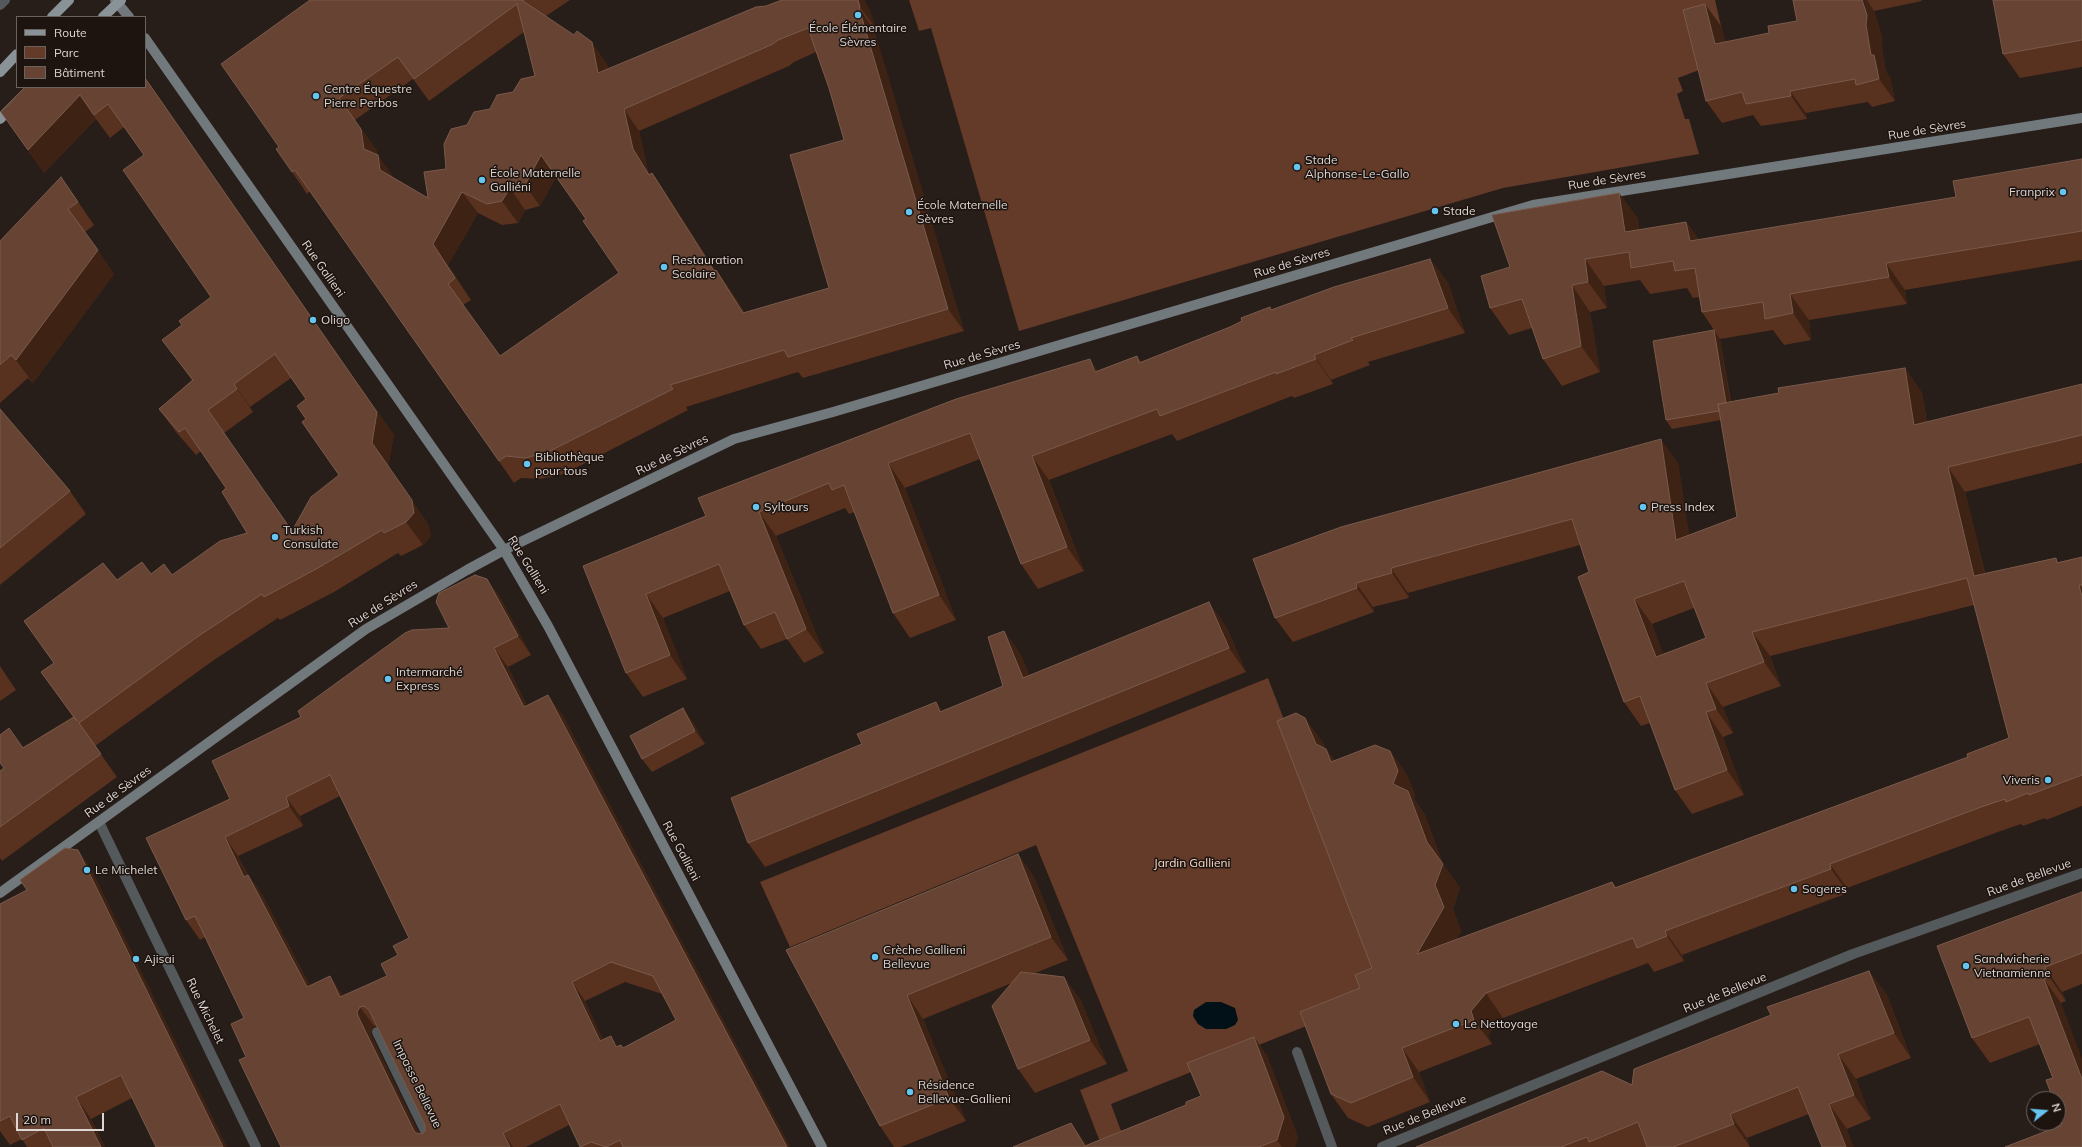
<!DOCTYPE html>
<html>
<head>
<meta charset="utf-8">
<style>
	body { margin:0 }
	#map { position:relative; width:2082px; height:1147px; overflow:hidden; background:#271d19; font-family:Mulish,sans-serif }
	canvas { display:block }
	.legend { position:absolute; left:16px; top:16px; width:130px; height:72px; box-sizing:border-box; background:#1d1410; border:1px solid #6a625e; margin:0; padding:5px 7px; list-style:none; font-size:12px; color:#ddd6d3 }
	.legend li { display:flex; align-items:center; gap:8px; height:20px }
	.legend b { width:20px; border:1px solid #6a625e }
	.north { position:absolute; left:2026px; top:1091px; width:40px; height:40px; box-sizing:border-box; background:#1d1410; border:1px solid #6a625e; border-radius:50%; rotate:73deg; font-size:11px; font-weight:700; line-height:16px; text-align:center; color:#ddd6d3 }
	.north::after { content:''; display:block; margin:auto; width:14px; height:18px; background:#65c5ee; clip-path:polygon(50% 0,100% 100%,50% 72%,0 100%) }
	.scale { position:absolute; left:16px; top:1113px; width:88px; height:18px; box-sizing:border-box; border:2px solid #ddd6d3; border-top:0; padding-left:5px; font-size:12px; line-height:14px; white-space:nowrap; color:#ddd6d3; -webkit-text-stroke:3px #1d1410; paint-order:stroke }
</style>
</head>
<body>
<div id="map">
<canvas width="2082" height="1147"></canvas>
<ul class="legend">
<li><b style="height:5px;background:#889297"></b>Route</li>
<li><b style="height:11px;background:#643a28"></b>Parc</li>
<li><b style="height:11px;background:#664332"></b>Bâtiment</li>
</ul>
<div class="north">N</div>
<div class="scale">20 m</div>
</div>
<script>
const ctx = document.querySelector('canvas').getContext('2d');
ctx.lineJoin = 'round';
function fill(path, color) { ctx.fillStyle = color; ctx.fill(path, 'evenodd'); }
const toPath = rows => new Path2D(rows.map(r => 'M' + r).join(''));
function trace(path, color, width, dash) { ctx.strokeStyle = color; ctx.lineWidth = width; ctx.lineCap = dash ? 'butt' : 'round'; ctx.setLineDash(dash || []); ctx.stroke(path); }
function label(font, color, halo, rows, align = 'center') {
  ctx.font = font + ' Mulish,sans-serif'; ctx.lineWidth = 3; ctx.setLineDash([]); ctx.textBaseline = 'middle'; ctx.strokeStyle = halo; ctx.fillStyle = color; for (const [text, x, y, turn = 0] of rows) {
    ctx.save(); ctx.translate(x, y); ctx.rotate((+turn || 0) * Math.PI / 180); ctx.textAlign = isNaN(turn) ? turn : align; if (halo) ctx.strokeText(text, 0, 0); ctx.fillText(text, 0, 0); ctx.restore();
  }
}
fill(toPath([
	[909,0,1715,0,1721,26,1698,33,1707,67,1678,78,1683,91,1677,94,1685,119,1689,119,1699,154,1503,188,1019,331,931,28,919,31],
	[1268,678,1389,993,1111,1104,1127,1147,1102,1147,1080,1090,1128,1071,1036,845,790,947,760,882]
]), '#643a28');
fill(toPath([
	[1206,1002,1221,1002,1235,1008,1238,1020,1235,1025,1226,1029,1206,1029,1198,1024,1193,1016,1194,1010]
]), '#021118');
trace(toPath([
	[0,5,5,0],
	[99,822,256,1147],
	[377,1032,433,1147],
	[1297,1052,1332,1147],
	[1382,1147,1853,954,2082,873]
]), '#54595b', 10);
trace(toPath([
	[115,0,129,17],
	[145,38,504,550,548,626,822,1147],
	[0,893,366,629,467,570,504,550,734,439,833,412,1533,205,2082,118]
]), '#71797d', 10);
trace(toPath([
	[52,17,69,0],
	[103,17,121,0],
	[0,72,17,54],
	[0,119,32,87]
]), '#889297', 10);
fill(toPath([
	[310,0,570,0,546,16,607,64,608,69,782,0,864,0,870,11,876,29,874,30,964,331,803,378,798,372,686,407,688,410,564,474,540,479,521,478,514,483,310,191,307,194,292,172,279,147],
	[524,32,535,76,467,125,446,169,428,198,393,177,377,154,377,151,355,120,413,79,429,101],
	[816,52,829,88,844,140,829,288,745,313,731,291,716,270,715,270,667,195,652,173,650,174,648,171,639,131,789,66,794,62],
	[556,177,586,219,619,273,500,356,463,305,471,300,448,265,478,213,502,225,518,223,525,210,540,206],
	[1793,0,1921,0,1922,1,1874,11,1882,37,1882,48,1886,72,1890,77,1895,101,1872,107,1868,102,1806,113,1807,119,1761,126,1753,115,1722,123,1706,101,1721,26,1725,42,1769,33,1797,21],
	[2082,0,2082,67,2020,78,2003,54],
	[145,87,394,435,388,467,428,524,431,536,423,545,401,556,398,553,334,592,280,620,278,618,214,660,95,746,117,777,2,861,0,858,0,771,4,768,0,763,0,735,23,747,73,717,41,672,54,663,24,621,117,580,151,574,172,575,247,533,226,488,201,451,196,455,176,432,159,409,192,380,162,340,182,325,211,297,144,155,124,127,110,138,96,119,44,173,1,112],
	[291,378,306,399,306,419,339,475,292,531,224,433,253,412,250,407],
	[2082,159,2082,260,1905,290,1907,304,1809,320,1811,340,1784,345,1773,330,1720,339,1731,402,1779,393,1905,368,1922,393,1927,422,2082,384,2082,463,1965,492,1985,573,2056,558,2058,562,2082,557,2082,806,2046,820,2045,818,2023,826,2021,824,1998,832,1847,888,1848,893,1682,955,1684,961,1654,972,1648,963,1503,1018,1488,1035,1492,1044,1419,1072,1430,1102,1368,1127,1348,1118,1331,1094,1360,988,1372,968,1323,742,1325,748,1326,749,1334,760,1390,751,1407,775,1415,795,1414,799,1425,815,1443,864,1460,888,1453,909,1461,931,1456,940,1612,882,1616,887,1968,757,2009,738,1974,605,1770,656,1781,686,1723,707,1733,733,1723,737,1744,795,1692,814,1675,790,1650,723,1641,726,1624,702,1589,572,1580,545,1408,593,1409,598,1373,607,1374,612,1293,642,1275,618,1253,559,1678,463,1689,535,1737,517,1721,420,1672,429,1666,420,1714,330,1702,312,1699,297,1693,298,1687,288,1650,294,1640,280,1604,286,1607,308,1590,312,1600,372,1562,386,1543,359,1532,328,1509,335,1490,308,1510,267,1619,193,1638,219,1639,230,1686,222,1699,240,1956,197],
	[1694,608,1706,638,1663,654,1652,624],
	[61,177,94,225,85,232,114,274,33,383,28,378,0,403,0,241],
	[1430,259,1448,283,1465,333,1368,362,1370,365,1331,380,1333,384,1294,398,1292,396,1177,441,1172,434,1049,480,1084,571,1038,589,1021,564,980,459,905,488,956,620,910,638,893,613,855,512,849,514,845,508,776,536,824,653,804,663,787,639,761,649,744,625,730,591,663,618,687,679,643,697,626,673,583,566,1137,356,1141,362,1230,327,1270,307,1272,310],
	[0,409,70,491,86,514,0,585],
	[487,579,501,599,531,655,508,667,527,706,562,714,790,1147,580,1147,569,1125,526,1147,281,1147,246,1057,244,1018,205,937,200,940,186,920,230,799,301,717,449,628],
	[340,796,409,938,398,955,387,976,344,996,310,986,262,894,248,875,238,856,303,826,300,816],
	[625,982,662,994,676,1020,623,1048,603,1040,585,1001],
	[374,1026,377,1026,425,1125,425,1131,422,1134,419,1134,371,1035,371,1031],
	[1226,626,1246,672,765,867,748,843,862,744,936,702,942,711,1003,686,1004,631,1021,655,1029,675],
	[0,666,16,690,0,701],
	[693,722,705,744,652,772,642,759],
	[78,850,93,872,132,1098,91,1119,105,1147,27,1147,22,1139,10,1145,0,1131,0,904,27,890],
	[1018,854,1034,877,1068,960,1035,973,1064,977,1081,1001,1107,1064,1035,1093,1018,1069,1012,983,923,1019,966,1121,901,1147,894,1147,880,1126,786,950],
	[2082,892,2082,984,2062,992,2066,1001,2061,1003,2062,1125,2053,1078,2040,1044,1990,1063,1972,1038],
	[1869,971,1887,995,1911,1058,1856,1079,1871,1119,1847,1129,1809,1114,1747,1138,1750,1147,1416,1147,1632,1085,1771,1015],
	[1254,1037,1267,1056,1298,1137,1295,1147,1013,1147,1087,1145,1186,1105,1201,1096]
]), '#58311f');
fill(toPath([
	[858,0,864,0,870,11,876,29,860,7],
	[1862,0,1867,0,1874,11,1882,37,1882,48,1886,72,1890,77,1895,101,1879,79,1871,55],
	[1705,4,1721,26,1731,67,1715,44],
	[859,8,874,30,964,331,948,309],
	[592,42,607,64,614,95,598,73],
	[145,78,394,435,388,467,428,524,431,536,423,545,406,522,372,443],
	[1790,91,1806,113,1807,119,1791,96],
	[80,95,96,119,44,173,28,150],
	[624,109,639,131,648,171,664,197,649,175,633,149],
	[361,129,377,151,380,170,364,149],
	[378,155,393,176,395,192,380,170],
	[541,155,556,177,540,206,525,185],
	[652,173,667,195,729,293,714,271],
	[510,188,525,210,518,223,502,201],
	[462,192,478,213,448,265,471,300,433,244],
	[1619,193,1638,219,1644,259,1625,232],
	[1686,222,1705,248,1690,241],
	[98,250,114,274,33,383,16,360],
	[1430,259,1448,283,1465,333,1448,308],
	[1585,259,1604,286,1607,308,1588,282],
	[1886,263,1905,290,1907,304,1889,277],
	[716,270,731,291,758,335,743,313],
	[1572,285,1590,312,1600,372,1581,346],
	[1790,294,1809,320,1811,340,1793,313],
	[1714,330,1720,339,1733,418,1727,409],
	[1314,355,1331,380,1333,384,1316,359],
	[1090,359,1107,384,1095,372],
	[1905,368,1922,393,1931,449,1914,425],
	[234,384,250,407,253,412,237,389],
	[1661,439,1678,463,1694,564,1676,540],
	[1032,456,1049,480,1084,571,1067,547],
	[888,463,905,488,956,620,939,595],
	[1948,467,1965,492,1991,600,1974,576],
	[759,512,776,536,824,653,806,629],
	[1391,568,1408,593,1409,598,1392,573],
	[487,579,501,599,531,655,518,636],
	[1356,583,1373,607,1374,612,1357,588],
	[2079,585,2082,589,2082,597],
	[646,594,663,618,687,679,670,655],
	[1634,599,1652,624,1673,681,1656,657],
	[1209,602,1226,626,1246,672,1229,648],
	[1004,631,1021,655,1040,702,1023,678],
	[1752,632,1770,656,1781,686,1764,662],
	[494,648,508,667,537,727,524,707],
	[1706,683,1723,707,1733,733,1716,709],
	[548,695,562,714,790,1147,787,1147],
	[936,702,953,726,940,712],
	[683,708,693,722,705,744,695,731],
	[1706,712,1723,737,1744,795,1727,770],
	[1305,718,1323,742,1333,769,1316,744],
	[1326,749,1343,773,1331,762],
	[1390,751,1407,775,1415,795,1414,799,1425,815,1443,864,1460,888,1453,909,1461,931,1434,979,1417,954,1435,885,1427,842,1393,784],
	[286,797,300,816,303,826,289,806],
	[225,837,238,856,258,896,244,877],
	[78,850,93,872,227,1147,223,1147],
	[1018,854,1034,877,1068,960,1051,937],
	[1830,864,1847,888,1848,893,1831,869],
	[248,875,262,894,320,1006,307,987],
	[1665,931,1682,955,1684,961,1667,936],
	[2045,967,2062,992,2066,1001,2049,977],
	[1869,971,1887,995,1911,1058,1894,1033],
	[330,976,343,995,354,1017,340,997],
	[1064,977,1081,1001,1107,1064,1090,1040],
	[2044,979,2061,1003,2082,1058,2082,1079],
	[572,982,585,1001,613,1060,600,1041],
	[1486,993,1503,1018,1488,1035,1492,1044,1474,1020,1471,1011],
	[907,995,923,1019,966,1121,949,1098],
	[360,1007,374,1026,371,1031,371,1035,426,1147,414,1131,358,1016,357,1012],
	[611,1036,624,1055,616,1047],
	[1254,1037,1267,1056,1298,1137,1295,1147,1282,1147,1277,1140],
	[1402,1048,1419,1072,1430,1102,1413,1077],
	[1838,1054,1856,1079,1871,1119,1854,1095],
	[76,1097,91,1119,105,1147,101,1147],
	[1829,1104,1847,1129,1854,1147,1846,1147],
	[1730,1114,1747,1138,1750,1147,1734,1124],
	[1071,1123,1085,1142,1088,1147,1086,1147],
	[503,1133,513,1147,510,1147]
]), '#3e2214');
const building = toPath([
	[310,0,524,0,523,1,574,35,577,31,592,42,598,73,756,7,766,6,782,0,858,0,860,7,859,8,948,309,788,357,784,350,670,385,673,389,548,452,525,458,506,456,499,461,295,170,292,172,276,149,279,147,221,64,310,0],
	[517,4,535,76,521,79,513,92,497,95,490,109,474,112,467,125,451,129,444,144,446,169,424,172,428,198,380,170,378,155,364,149,361,129,339,98,398,57,414,79,517,4],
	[808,28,829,88,844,140,790,155,829,288,743,313,716,270,714,271,652,173,649,175,633,149,624,109,773,44,778,40,808,28],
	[541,155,586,219,583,221,619,273,500,356,448,284,455,278,433,244,462,192,487,204,502,201,510,188,525,185,541,155],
	[1793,0,1862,0,1867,15,1866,25,1871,55,1874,55,1879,79,1856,85,1855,79,1790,91,1791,96,1746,104,1742,92,1706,101,1683,10,1705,4,1715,44,1769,33,1768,26,1797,21,1793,0],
	[1993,0,2082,0,2082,40,2003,54,1993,0],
	[145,78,377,412,372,443,412,500,414,513,406,522,384,533,382,530,318,568,264,597,262,594,197,637,79,723,101,754,0,827,0,771,4,768,0,763,0,735,9,728,23,748,74,717,77,721,41,672,54,663,24,621,103,563,117,580,142,562,151,574,164,564,172,575,220,541,247,533,222,492,226,488,185,428,179,432,159,409,193,380,162,340,182,325,179,321,211,297,123,170,144,155,108,104,94,115,80,95,28,150,1,112,25,87,145,87,145,78],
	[275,354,306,399,297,406,306,419,302,422,339,475,311,497,292,531,208,410,237,389,234,384,275,354],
	[2082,159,2082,231,1886,263,1889,277,1790,294,1793,313,1765,319,1763,302,1702,312,1695,268,1675,271,1673,261,1631,268,1629,252,1585,259,1588,282,1572,285,1581,346,1543,359,1522,299,1490,308,1481,276,1510,267,1492,215,1619,193,1625,232,1686,222,1690,241,1956,197,1953,181,2082,159],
	[61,177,78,202,68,209,98,250,16,360,11,355,0,365,0,241,61,177],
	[1430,259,1448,308,1351,338,1353,340,1314,355,1316,359,1276,374,1276,372,1160,416,1157,409,1032,456,1067,547,1021,564,970,433,888,463,939,595,893,613,844,485,832,490,829,483,759,512,806,629,787,639,775,612,744,625,719,564,646,594,670,655,626,673,583,566,706,516,698,498,956,399,1090,359,1095,372,1137,356,1139,363,1230,327,1242,321,1241,318,1270,307,1271,310,1334,287,1430,259],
	[1714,330,1726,403,1718,404,1719,411,1666,420,1653,341,1714,330],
	[1905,368,1914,425,2082,384,2082,435,1948,467,1974,576,2056,558,2057,563,2082,557,2082,585,2079,585,2082,597,2082,775,2029,795,2028,793,2006,802,2005,799,1981,807,1830,864,1831,869,1665,931,1667,936,1637,948,1633,938,1486,993,1471,1011,1474,1020,1402,1048,1413,1077,1351,1103,1331,1094,1300,1012,1360,988,1355,975,1372,968,1277,721,1296,713,1305,718,1316,744,1326,749,1331,762,1375,745,1390,751,1398,771,1393,784,1408,791,1427,842,1443,864,1435,885,1444,907,1417,954,1612,882,1615,888,1968,757,1967,754,2009,738,1967,578,1752,632,1764,662,1706,683,1716,709,1706,712,1727,770,1675,790,1640,696,1624,702,1578,577,1589,572,1572,519,1391,568,1392,573,1356,583,1357,588,1275,618,1253,559,1341,527,1661,439,1676,540,1737,517,1718,404,1779,393,1778,388,1905,368],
	[1684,581,1706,638,1656,657,1634,599,1684,581],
	[0,409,70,491,0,548,0,409],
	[475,575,487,579,518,636,494,648,524,707,548,695,787,1147,623,1147,620,1140,606,1147,591,1142,580,1147,560,1104,503,1133,510,1147,281,1147,239,1060,246,1057,231,1024,244,1018,195,916,186,920,146,838,230,799,212,761,301,717,298,711,405,633,412,630,449,628,436,602,439,593,475,575],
	[330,775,409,938,393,946,398,955,381,964,387,976,340,997,330,976,307,987,248,875,244,877,225,837,289,806,286,797,330,775],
	[611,962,653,976,676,1020,623,1048,621,1045,616,1047,611,1036,600,1041,572,982,611,962],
	[364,1006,369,1010,425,1125,425,1131,422,1134,416,1133,414,1131,358,1016,357,1012,360,1007,364,1006],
	[1209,602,1229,648,748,843,731,798,862,744,857,734,936,702,940,712,1003,686,988,637,1004,631,1023,678,1209,602],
	[683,708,695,731,642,759,630,736,683,708],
	[65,848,78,850,223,1147,156,1147,121,1075,76,1097,101,1147,53,1147,44,1128,22,1140,10,1116,0,1121,0,904,27,890,20,880,65,848],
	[1018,854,1051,937,907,995,949,1098,880,1126,786,950,1018,854],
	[2082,892,2082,953,2045,967,2049,977,2044,979,2082,1079,2082,1147,2005,1147,2062,1125,2058,1113,2058,1099,2053,1099,2046,1080,2053,1078,2029,1017,1972,1038,1937,946,2082,892],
	[1869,971,1894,1033,1838,1054,1854,1095,1829,1104,1846,1147,1822,1147,1798,1087,1730,1114,1734,1124,1673,1147,1647,1147,1638,1122,1589,1142,1587,1137,1561,1147,1416,1147,1602,1071,1632,1085,1634,1069,1771,1015,1767,1007,1869,971],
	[1021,972,1064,977,1090,1040,1018,1069,992,1006,1021,972],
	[1254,1037,1284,1117,1277,1140,1259,1147,1013,1147,1071,1123,1085,1146,1186,1105,1186,1102,1201,1096,1187,1063,1254,1037]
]);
fill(building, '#664332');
trace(building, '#795a4b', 1);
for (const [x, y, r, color] of [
	[858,15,4,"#65c5ee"],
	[316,96,4,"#65c5ee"],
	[1297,167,4,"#65c5ee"],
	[482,180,4,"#65c5ee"],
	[2063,192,4,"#65c5ee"],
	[1435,211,4,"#65c5ee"],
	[909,212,4,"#65c5ee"],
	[664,267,4,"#65c5ee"],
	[313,320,4,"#65c5ee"],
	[527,464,4,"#65c5ee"],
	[756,507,4,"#65c5ee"],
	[1643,507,4,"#65c5ee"],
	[275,537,4,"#65c5ee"],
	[388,679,4,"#65c5ee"],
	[2048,780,4,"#65c5ee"],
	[87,870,4,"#65c5ee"],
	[1794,889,4,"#65c5ee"],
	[875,957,4,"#65c5ee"],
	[136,959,4,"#65c5ee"],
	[1966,966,4,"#65c5ee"],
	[1456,1024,4,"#65c5ee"],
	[910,1092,4,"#65c5ee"]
]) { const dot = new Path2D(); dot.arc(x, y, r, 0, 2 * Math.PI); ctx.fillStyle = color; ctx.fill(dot); trace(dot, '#1d1410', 1.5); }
label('12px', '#ddd6d3', '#1d1410', [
	["École Élémentaire",858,28,"center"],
	["Sèvres",858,42,"center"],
	["Centre Équestre",324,89],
	["Pierre Perbos",324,103],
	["Stade",1305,160],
	["Alphonse-Le-Gallo",1305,174],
	["École Maternelle",490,173],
	["Galliéni",490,187],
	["Franprix",2055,192,"right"],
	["École Maternelle",917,205],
	["Sèvres",917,219],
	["Stade",1443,211],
	["Restauration",672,260],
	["Scolaire",672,274],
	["Oligo",321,320],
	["Bibliothèque",535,457],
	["pour tous",535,471],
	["Syltours",764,507],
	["Press Index",1651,507],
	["Turkish",283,530],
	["Consulate",283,544],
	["Intermarché",396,672],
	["Express",396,686],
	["Viveris",2040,780,"right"],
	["Le Michelet",95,870],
	["Sogeres",1802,889],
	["Crèche Gallieni",883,950],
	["Bellevue",883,964],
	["Ajisai",144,959],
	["Sandwicherie",1974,959],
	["Vietnamienne",1974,973],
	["Le Nettoyage",1464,1024],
	["Résidence",918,1085],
	["Bellevue-Gallieni",918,1099]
], 'left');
label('12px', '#ddd6d3', '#1d1410', [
	["Rue de Sèvres",1927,130,-9],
	["Rue de Sèvres",1607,180,-9],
	["Rue de Sèvres",1292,263,-17],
	["Rue Gallieni",323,269,55],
	["Rue de Sèvres",982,355,-16],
	["Rue de Sèvres",672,455,-26],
	["Rue Gallieni",528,565,58],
	["Rue de Sèvres",383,604,-32],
	["Rue de Sèvres",118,792,-36],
	["Rue Gallieni",681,851,62],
	["Rue de Bellevue",2029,878,-20],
	["Rue de Bellevue",1725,993,-22],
	["Rue Michelet",205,1011,64],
	["Impasse Bellevue",417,1084,64],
	["Rue de Bellevue",1425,1115,-22]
]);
label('12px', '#f6d6c9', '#1d1410', [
	["Jardin Gallieni",1192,863]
]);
</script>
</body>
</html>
